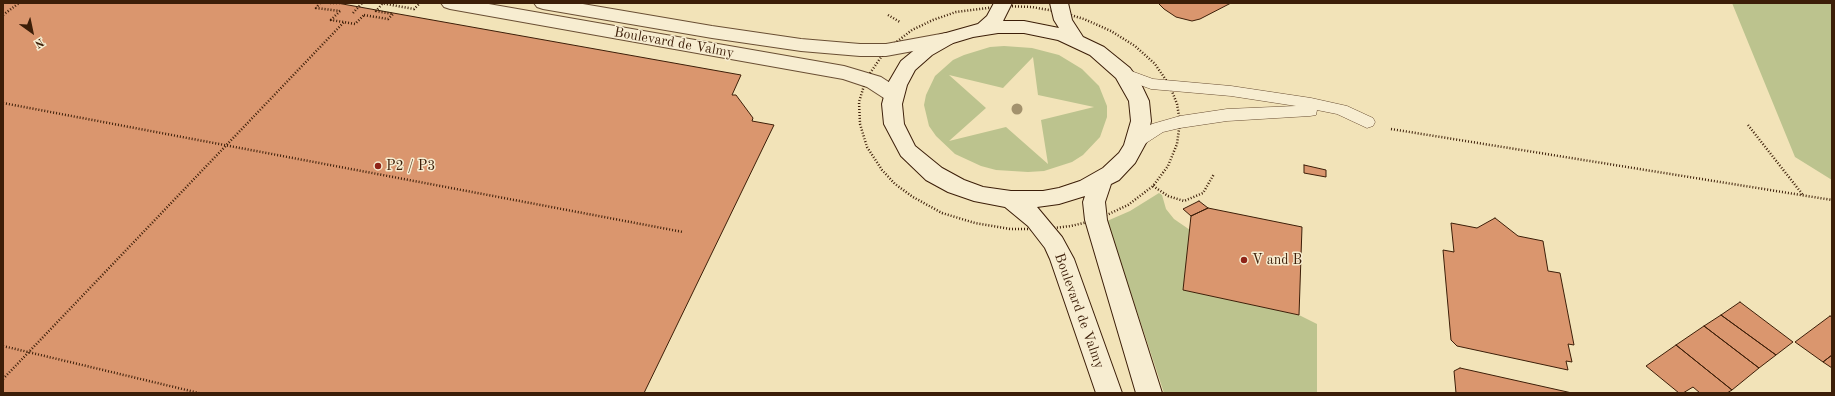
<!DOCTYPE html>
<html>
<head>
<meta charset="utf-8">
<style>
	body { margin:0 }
	#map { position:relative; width:1835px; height:396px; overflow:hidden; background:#f2e3b8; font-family:"Old Standard TT",serif }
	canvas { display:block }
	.frame { position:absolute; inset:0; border:4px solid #3c1e08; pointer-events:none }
	.north { position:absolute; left:12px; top:12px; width:40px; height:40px; -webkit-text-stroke:3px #f7edd1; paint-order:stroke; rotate:147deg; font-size:11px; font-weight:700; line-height:16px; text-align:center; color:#3c1e08 }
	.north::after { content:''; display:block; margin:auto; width:14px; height:18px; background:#3c1e08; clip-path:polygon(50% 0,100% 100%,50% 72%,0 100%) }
</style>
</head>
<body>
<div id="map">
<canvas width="1835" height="396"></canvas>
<div class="frame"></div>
<div class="north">N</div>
</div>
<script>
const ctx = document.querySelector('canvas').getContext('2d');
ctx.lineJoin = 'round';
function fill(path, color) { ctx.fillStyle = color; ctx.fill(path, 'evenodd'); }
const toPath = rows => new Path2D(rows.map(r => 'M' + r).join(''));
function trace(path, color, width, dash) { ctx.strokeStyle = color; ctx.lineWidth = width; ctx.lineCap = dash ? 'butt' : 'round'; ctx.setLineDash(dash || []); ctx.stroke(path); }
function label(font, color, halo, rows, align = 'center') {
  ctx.font = font + ' "Old Standard TT",serif'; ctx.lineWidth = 3; ctx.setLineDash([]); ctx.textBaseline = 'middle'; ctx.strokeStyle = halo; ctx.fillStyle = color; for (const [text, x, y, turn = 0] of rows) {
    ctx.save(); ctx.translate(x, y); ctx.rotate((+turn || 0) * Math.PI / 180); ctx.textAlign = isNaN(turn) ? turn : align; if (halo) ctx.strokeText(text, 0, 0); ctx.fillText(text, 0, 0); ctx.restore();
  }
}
fill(toPath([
	[1732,3,1832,3,1832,180,1795,157],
	[1004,46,1032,48,1059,55,1082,69,1099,86,1107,106,1107,117,1100,137,1083,155,1072,162,1044,171,1028,172,996,170,981,166,955,154,936,136,929,126,924,105,926,95,935,76,953,60,964,55,990,47],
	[1033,57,1038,95,1094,107,1041,120,1048,164,1006,127,949,141,986,108,949,75,1003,88],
	[1159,193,1162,195,1166,209,1174,219,1190,230,1183,290,1299,315,1317,324,1317,393,1164,393,1107,221,1130,211]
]), '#bcc38e');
const building = toPath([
	[3,3,337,3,741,75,732,95,736,95,753,118,752,121,774,125,644,393,3,393,3,3],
	[1158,3,1231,3,1200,19,1192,21,1176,17,1164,9,1158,3],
	[1304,165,1326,170,1326,177,1304,173,1304,165],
	[1199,201,1208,208,1191,216,1183,209,1199,201],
	[1208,208,1302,227,1299,315,1183,290,1191,216,1208,208],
	[1495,218,1518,236,1543,241,1548,271,1560,273,1574,345,1568,344,1572,362,1566,361,1568,370,1457,346,1451,340,1443,250,1454,252,1451,223,1477,228,1495,218],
	[1740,302,1793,342,1776,355,1721,315,1740,302],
	[1721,315,1776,355,1759,368,1704,326,1721,315],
	[1830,316,1832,317,1832,355,1823,362,1795,342,1830,316],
	[1704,326,1759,368,1732,390,1676,345,1704,326],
	[1676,345,1732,390,1727,393,1700,393,1693,387,1683,393,1679,393,1646,366,1676,345],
	[1832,355,1832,368,1823,362,1832,355],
	[1460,368,1572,393,1456,393,1454,371,1460,368]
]);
fill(building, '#da966e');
trace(building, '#3c1e08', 1);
const service = toPath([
	[1123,68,1153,79,1231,86,1311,98,1347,106,1373,118,1375,122,1373,126,1367,128,1337,114,1317,110,1316,115,1310,116,1227,121,1180,128,1163,132,1143,145,1137,147,1131,145,1129,141,1131,137,1152,124,1180,116,1227,109,1296,106,1231,96,1151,89,1118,77,1115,73,1118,69,1123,68]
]);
const tertiary = toPath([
	[441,3,483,3,844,66,881,77,901,90,904,95,901,100,894,102,887,100,867,87,843,79,450,9,444,7,441,3],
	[534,3,577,3,712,26,801,39,860,44,886,44,946,33,953,35,956,39,953,43,946,45,886,56,860,56,801,51,712,38,543,9,537,7,534,3]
]);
const secondary = toPath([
	[994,3,1012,3,1003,21,1024,21,1059,28,1054,20,1050,3,1068,3,1072,20,1083,37,1104,47,1130,68,1140,82,1149,101,1151,121,1147,141,1135,163,1119,180,1111,184,1105,202,1107,220,1162,393,1136,393,1085,220,1083,202,1085,196,1059,204,1037,207,1062,237,1074,259,1122,393,1096,393,1050,259,1045,248,1028,226,1005,207,974,201,948,192,926,180,901,156,884,124,882,104,887,85,901,61,918,47,939,35,978,24,987,16,994,3],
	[998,33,1024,33,1058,40,1090,55,1116,78,1129,101,1131,121,1124,145,1119,153,1103,168,1080,181,1059,188,1043,191,1011,191,983,187,964,180,942,168,915,146,904,124,902,104,907,85,915,70,932,55,953,43,973,37,998,33]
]);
trace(service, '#6a4f34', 1);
trace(tertiary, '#6a4f34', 2);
trace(secondary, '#3c1e08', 2);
trace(toPath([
	[320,3,316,8,340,11],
	[330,3,341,3],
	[381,3,414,9,420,3],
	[1003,6,1032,7,1060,12,1084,19,1111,31,1135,46,1155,64,1170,86,1177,104,1180,122,1177,144,1168,166,1153,186,1128,205,1096,220,1071,226,1045,229,1010,229,975,223,942,213,913,197,895,184,882,170,867,147,860,124,859,102,866,79,886,50,912,30,933,20,956,12,1003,6],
	[353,13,362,3],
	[3,15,19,3],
	[364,15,388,19,393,14,376,11,383,3],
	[888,15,900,22],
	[3,103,683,232],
	[1748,125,1803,195],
	[1391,129,1832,200],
	[1153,186,1168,196,1184,201,1203,193,1214,174],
	[3,346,199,393]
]), '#3c1e08', 2.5, [1, 2]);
fill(service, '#f7edd1');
fill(tertiary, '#f7edd1');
fill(secondary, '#f7edd1');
trace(toPath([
	[340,11,331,20,355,24,364,15],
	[3,379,344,22]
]), '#3c1e08', 2.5, [1, 2]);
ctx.fillStyle = '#a3926d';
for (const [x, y] of [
	[1017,109]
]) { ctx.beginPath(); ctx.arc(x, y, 5.5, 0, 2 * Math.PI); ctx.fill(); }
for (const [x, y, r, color] of [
	[378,166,4,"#8f2418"],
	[1244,260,4,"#8f2418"]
]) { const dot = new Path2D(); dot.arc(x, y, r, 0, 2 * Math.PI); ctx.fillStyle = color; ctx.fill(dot); trace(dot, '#f7edd1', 1.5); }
label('14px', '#3c1e08', '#f7edd1', [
	["Boulevard de Valmy",674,43,10],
	["Boulevard de Valmy",1079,311,70]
]);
label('14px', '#3c1e08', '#f7edd1', [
	["P2 / P3",386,166],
	["V and B",1252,260]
], 'left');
</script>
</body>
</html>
